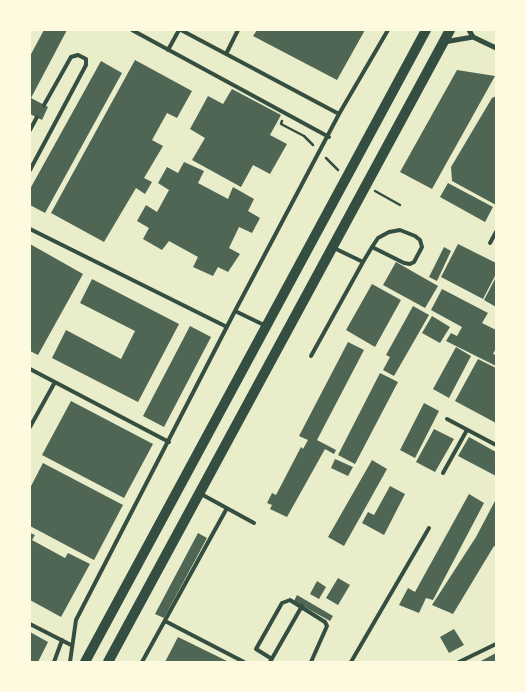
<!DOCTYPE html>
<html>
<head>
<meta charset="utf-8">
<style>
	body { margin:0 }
	#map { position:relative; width:526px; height:692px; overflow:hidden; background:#e9edc9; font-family:Cabin,sans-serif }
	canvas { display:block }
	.frame { position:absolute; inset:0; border:31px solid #fefae0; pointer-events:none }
</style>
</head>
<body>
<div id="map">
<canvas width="526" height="692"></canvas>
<div class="frame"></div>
</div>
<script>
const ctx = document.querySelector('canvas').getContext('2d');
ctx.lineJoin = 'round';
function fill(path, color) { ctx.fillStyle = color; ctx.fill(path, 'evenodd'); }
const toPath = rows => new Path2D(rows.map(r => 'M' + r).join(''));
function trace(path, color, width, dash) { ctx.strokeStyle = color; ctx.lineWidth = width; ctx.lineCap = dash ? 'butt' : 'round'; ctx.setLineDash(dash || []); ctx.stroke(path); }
fill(toPath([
	[44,30,67,30,31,98,48,107,42,120,30,114,30,56],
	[257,30,365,30,337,80,253,36],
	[135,60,192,91,177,118,167,113,152,140,163,146,144,178,152,182,145,194,136,188,104,242,51,213],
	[101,61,122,73,45,213,30,205,30,189],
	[457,70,495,76,432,189,400,172],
	[232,89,281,115,270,135,287,144,270,174,253,165,241,187,192,160,205,138,190,129,208,96,223,104],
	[496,96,496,205,452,181,451,167,492,98],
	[184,162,204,171,198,183,228,199,233,187,254,199,248,211,260,218,252,233,239,227,229,248,240,254,228,272,218,267,213,276,193,267,198,257,169,241,162,250,143,239,149,228,137,221,146,205,157,212,169,190,158,183,167,167,178,173],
	[448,183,493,207,485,222,440,197],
	[30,244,83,274,38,355,30,351],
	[458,244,496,263,496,274,483,299,441,277],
	[444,247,451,251,437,281,429,277],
	[396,262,438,286,425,308,383,285],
	[496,277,496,307,484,300],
	[92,279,179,324,138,402,52,358,66,330,121,359,135,331,80,303],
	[372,284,401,300,375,347,346,330],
	[442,289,488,313,482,323,496,330,496,348,493,354,496,355,496,366,446,341,451,333,457,336,462,327,431,310],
	[413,306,429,315,394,376,383,370,390,357,386,355],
	[432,316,450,327,440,343,422,333],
	[190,326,211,337,164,427,143,416],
	[348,342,364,350,317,440,336,450,334,454,325,449,287,517,270,509,272,505,267,503,272,493,276,495,301,447,303,449,308,440,299,436],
	[456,347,471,356,449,398,433,389],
	[478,359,496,368,496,423,455,401],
	[380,373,398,382,355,464,338,455],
	[71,401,153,444,124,498,42,455],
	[424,403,439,411,415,458,400,450],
	[434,429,454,439,435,472,416,462],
	[469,437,496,452,496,476,458,456],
	[335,459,353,467,348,476,331,468],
	[372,460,387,469,344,546,328,537],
	[43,463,123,505,94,560,30,526,30,488],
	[390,486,405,494,384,535,362,523,368,512,374,515],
	[469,494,484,503,433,600,426,598,419,613,399,605,408,588,415,592],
	[496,499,496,547,494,546,453,614,432,605,476,537],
	[30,533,35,535,32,540,65,558,68,553,90,564,61,617,30,600],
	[198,533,207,538,164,618,155,614],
	[338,578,350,585,338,605,326,598],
	[317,581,326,587,319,599,310,594],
	[297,595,333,616,330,621,294,601],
	[454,629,464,645,449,653,440,637],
	[30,632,48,642,38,662,30,662],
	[178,637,229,662,165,662],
	[496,653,496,662,479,662]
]), '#4f6655');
trace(toPath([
	[282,121,281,124,304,136,313,145],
	[326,158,338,170],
	[375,191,400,205]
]), '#344e41', 2.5);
trace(toPath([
	[132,30,329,137],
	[181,30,339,114],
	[168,50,179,30],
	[226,54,238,30],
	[30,130,37,117],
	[30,170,86,65,86,59,78,55,71,57,44,105],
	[30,229,227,327],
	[490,243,496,232],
	[334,248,363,262],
	[235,311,264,325],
	[311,356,363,262,372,247,378,238,389,232,400,230,415,236,420,240,422,247,414,262,410,264,404,263,372,247],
	[30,369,169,442],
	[447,419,496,445],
	[30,427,55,382],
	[443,473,467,430],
	[201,494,254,523],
	[165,621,244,662],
	[30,624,71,645],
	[272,659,256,649,282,603,290,600,325,622,327,626,311,662],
	[54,662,62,640],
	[70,662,76,620,235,311,339,114,388,30],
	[142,662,227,508],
	[270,662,302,606],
	[351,662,429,528],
	[459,662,496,644]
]), '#344e41', 4);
trace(toPath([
	[469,30,473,37],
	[473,37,496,48],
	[444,42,473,37]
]), '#344e41', 5);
trace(toPath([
	[85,662,426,30],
	[108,662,450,30]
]), '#344e41', 10);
</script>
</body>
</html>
